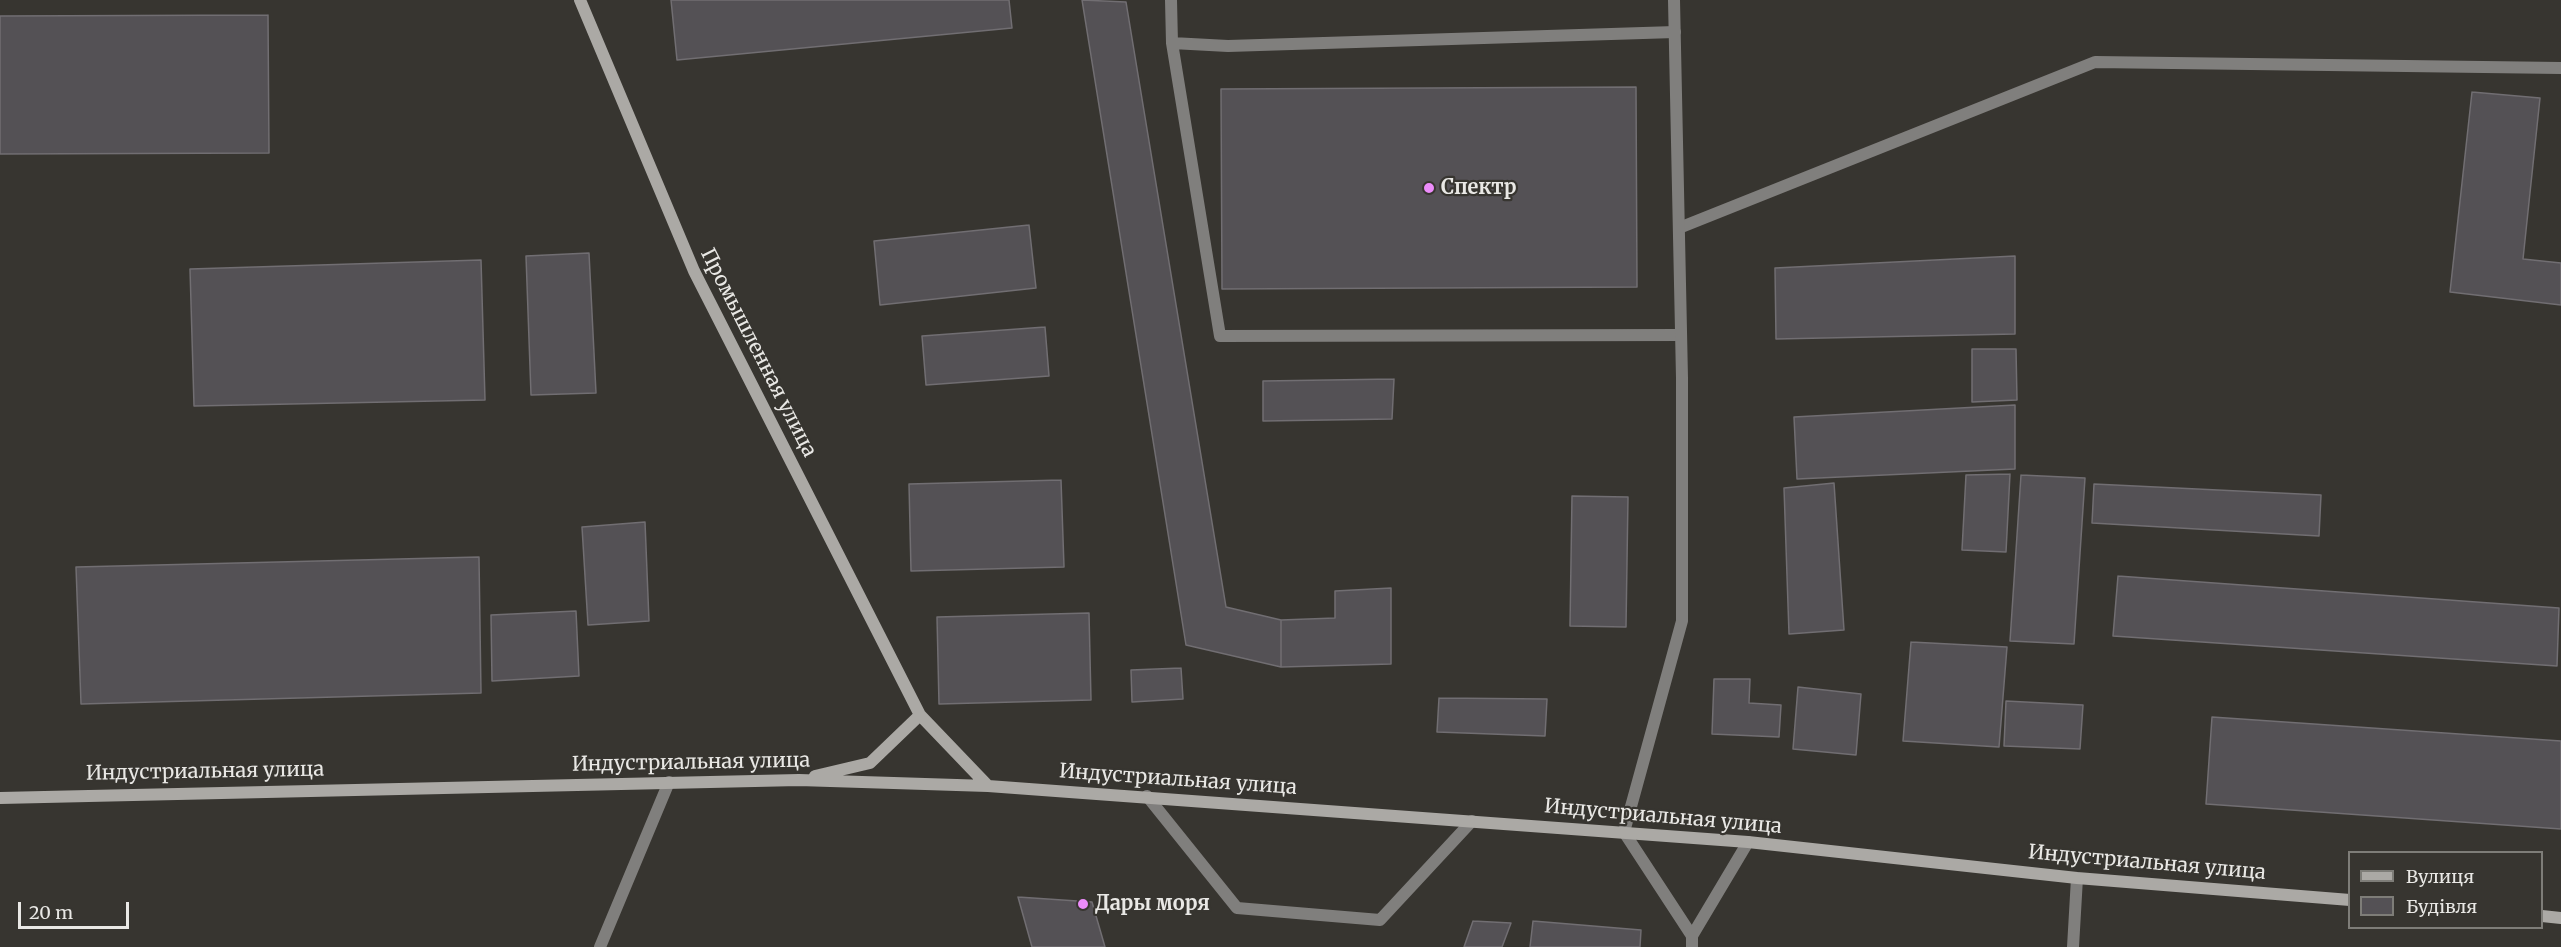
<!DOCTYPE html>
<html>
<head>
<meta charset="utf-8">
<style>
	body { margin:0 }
	#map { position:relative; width:2561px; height:947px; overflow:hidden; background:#373530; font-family:Merriweather,serif }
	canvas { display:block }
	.legend { position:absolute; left:2348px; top:851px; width:195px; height:78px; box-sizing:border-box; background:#373530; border:2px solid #7e7d78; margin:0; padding:8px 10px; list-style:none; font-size:18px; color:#e9e8e5 }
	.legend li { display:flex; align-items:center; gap:12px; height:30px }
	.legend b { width:30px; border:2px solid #7e7d78 }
	.scale { position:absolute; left:18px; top:902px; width:111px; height:27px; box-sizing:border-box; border:3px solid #e9e8e5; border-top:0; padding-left:8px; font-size:18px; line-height:21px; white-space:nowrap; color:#e9e8e5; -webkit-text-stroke:4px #373530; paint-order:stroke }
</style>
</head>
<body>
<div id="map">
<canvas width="2561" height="947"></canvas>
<ul class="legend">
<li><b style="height:8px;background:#aba9a5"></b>Вулиця</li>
<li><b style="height:16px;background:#545155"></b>Будівля</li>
</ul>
<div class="scale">20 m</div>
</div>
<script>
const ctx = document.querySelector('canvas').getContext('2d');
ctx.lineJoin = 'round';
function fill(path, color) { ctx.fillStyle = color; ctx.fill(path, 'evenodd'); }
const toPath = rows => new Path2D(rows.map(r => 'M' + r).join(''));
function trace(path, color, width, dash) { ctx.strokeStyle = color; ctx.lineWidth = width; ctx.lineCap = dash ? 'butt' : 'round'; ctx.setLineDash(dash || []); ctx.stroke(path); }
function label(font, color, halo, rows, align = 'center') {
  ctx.font = font + ' Merriweather,serif'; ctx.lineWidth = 4.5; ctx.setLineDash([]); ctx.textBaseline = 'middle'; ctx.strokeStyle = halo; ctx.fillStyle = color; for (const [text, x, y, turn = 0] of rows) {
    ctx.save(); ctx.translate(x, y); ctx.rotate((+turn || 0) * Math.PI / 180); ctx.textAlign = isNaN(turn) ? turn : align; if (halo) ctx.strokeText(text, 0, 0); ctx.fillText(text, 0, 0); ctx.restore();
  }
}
const building = toPath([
	[671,0,1009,0,1012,28,677,60,671,0],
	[1082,0,1126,2,1226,607,1281,620,1281,667,1186,645,1082,0],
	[268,15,269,153,0,154,0,16,268,15],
	[1636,87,1637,287,1222,289,1221,89,1636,87],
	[2472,92,2540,98,2523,259,2561,263,2561,305,2450,292,2472,92],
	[1029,225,1036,288,880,305,874,241,1029,225],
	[589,253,596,393,531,395,526,256,589,253],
	[2015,256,2015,334,1776,339,1775,268,2015,256],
	[481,260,485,400,194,406,190,269,481,260],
	[1045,327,1049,376,926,385,922,336,1045,327],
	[1972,349,2016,349,2017,400,1972,402,1972,349],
	[1394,379,1392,419,1263,421,1263,381,1394,379],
	[2015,405,2015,469,1797,479,1794,417,2015,405],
	[2010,474,2006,552,1962,550,1966,475,2010,474],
	[2021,475,2085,478,2074,644,2010,641,2021,475],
	[1061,480,1064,567,911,571,909,484,1061,480],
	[1834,483,1844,630,1789,634,1784,488,1834,483],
	[2094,484,2321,495,2319,536,2092,523,2094,484],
	[1572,496,1628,497,1626,627,1570,626,1572,496],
	[645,522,649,621,588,625,582,527,645,522],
	[479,557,481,693,81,704,76,567,479,557],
	[2118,576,2559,608,2557,666,2113,636,2118,576],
	[1391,588,1391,664,1281,667,1281,620,1335,618,1335,591,1391,588],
	[576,611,579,676,492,681,491,615,576,611],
	[1089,613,1091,700,939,704,937,617,1089,613],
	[1911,642,2007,647,1999,747,1903,741,1911,642],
	[1181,668,1183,699,1132,702,1131,670,1181,668],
	[1714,679,1750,679,1749,703,1781,705,1779,737,1712,734,1714,679],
	[1798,687,1861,694,1856,755,1793,749,1798,687],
	[1439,698,1547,699,1545,736,1437,732,1439,698],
	[2006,701,2083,705,2080,749,2004,746,2006,701],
	[2212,717,2561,741,2561,829,2206,804,2212,717],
	[1018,897,1092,902,1105,947,1032,947,1018,897],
	[1473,921,1511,923,1502,947,1464,947,1473,921],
	[1533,921,1641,930,1640,947,1530,947,1533,921]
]);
fill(building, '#545155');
trace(building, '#716e72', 1.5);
trace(toPath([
	[1171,0,1172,43,1228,46,1675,32],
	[1172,43,1220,336,1681,335],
	[1679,228,2095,62,2561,68],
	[1147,796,1237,908,1380,920,1472,821]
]), '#807f7d', 12);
trace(toPath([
	[1674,0,1682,378,1682,621,1624,832,1692,936,1692,947],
	[1692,936,1748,842],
	[600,947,669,782],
	[2073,947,2077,878]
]), '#807f7d', 12);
trace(toPath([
	[580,0,694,271,920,715,988,786],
	[815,776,870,763,920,715],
	[0,798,799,780,988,786,1748,842,2077,878,2350,900],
	[2542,916,2561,918]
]), '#aba9a5', 12);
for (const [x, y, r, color] of [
	[1429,188,6,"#ec8cfa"],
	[1083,904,6,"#ec8cfa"]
]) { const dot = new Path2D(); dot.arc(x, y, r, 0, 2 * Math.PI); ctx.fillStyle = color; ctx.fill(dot); trace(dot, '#373530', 2); }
label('bold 20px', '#e9e8e5', '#373530', [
	["Спектр",1441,188],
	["Дары моря",1095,904]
], 'left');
label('20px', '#e9e8e5', '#373530', [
	["Промышленная улица",758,353,63],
	["Индустриальная улица",691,763,-1],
	["Индустриальная улица",205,772,-1],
	["Индустриальная улица",1178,780,4],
	["Индустриальная улица",1663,817,5],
	["Индустриальная улица",2147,863,5]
]);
</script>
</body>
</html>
